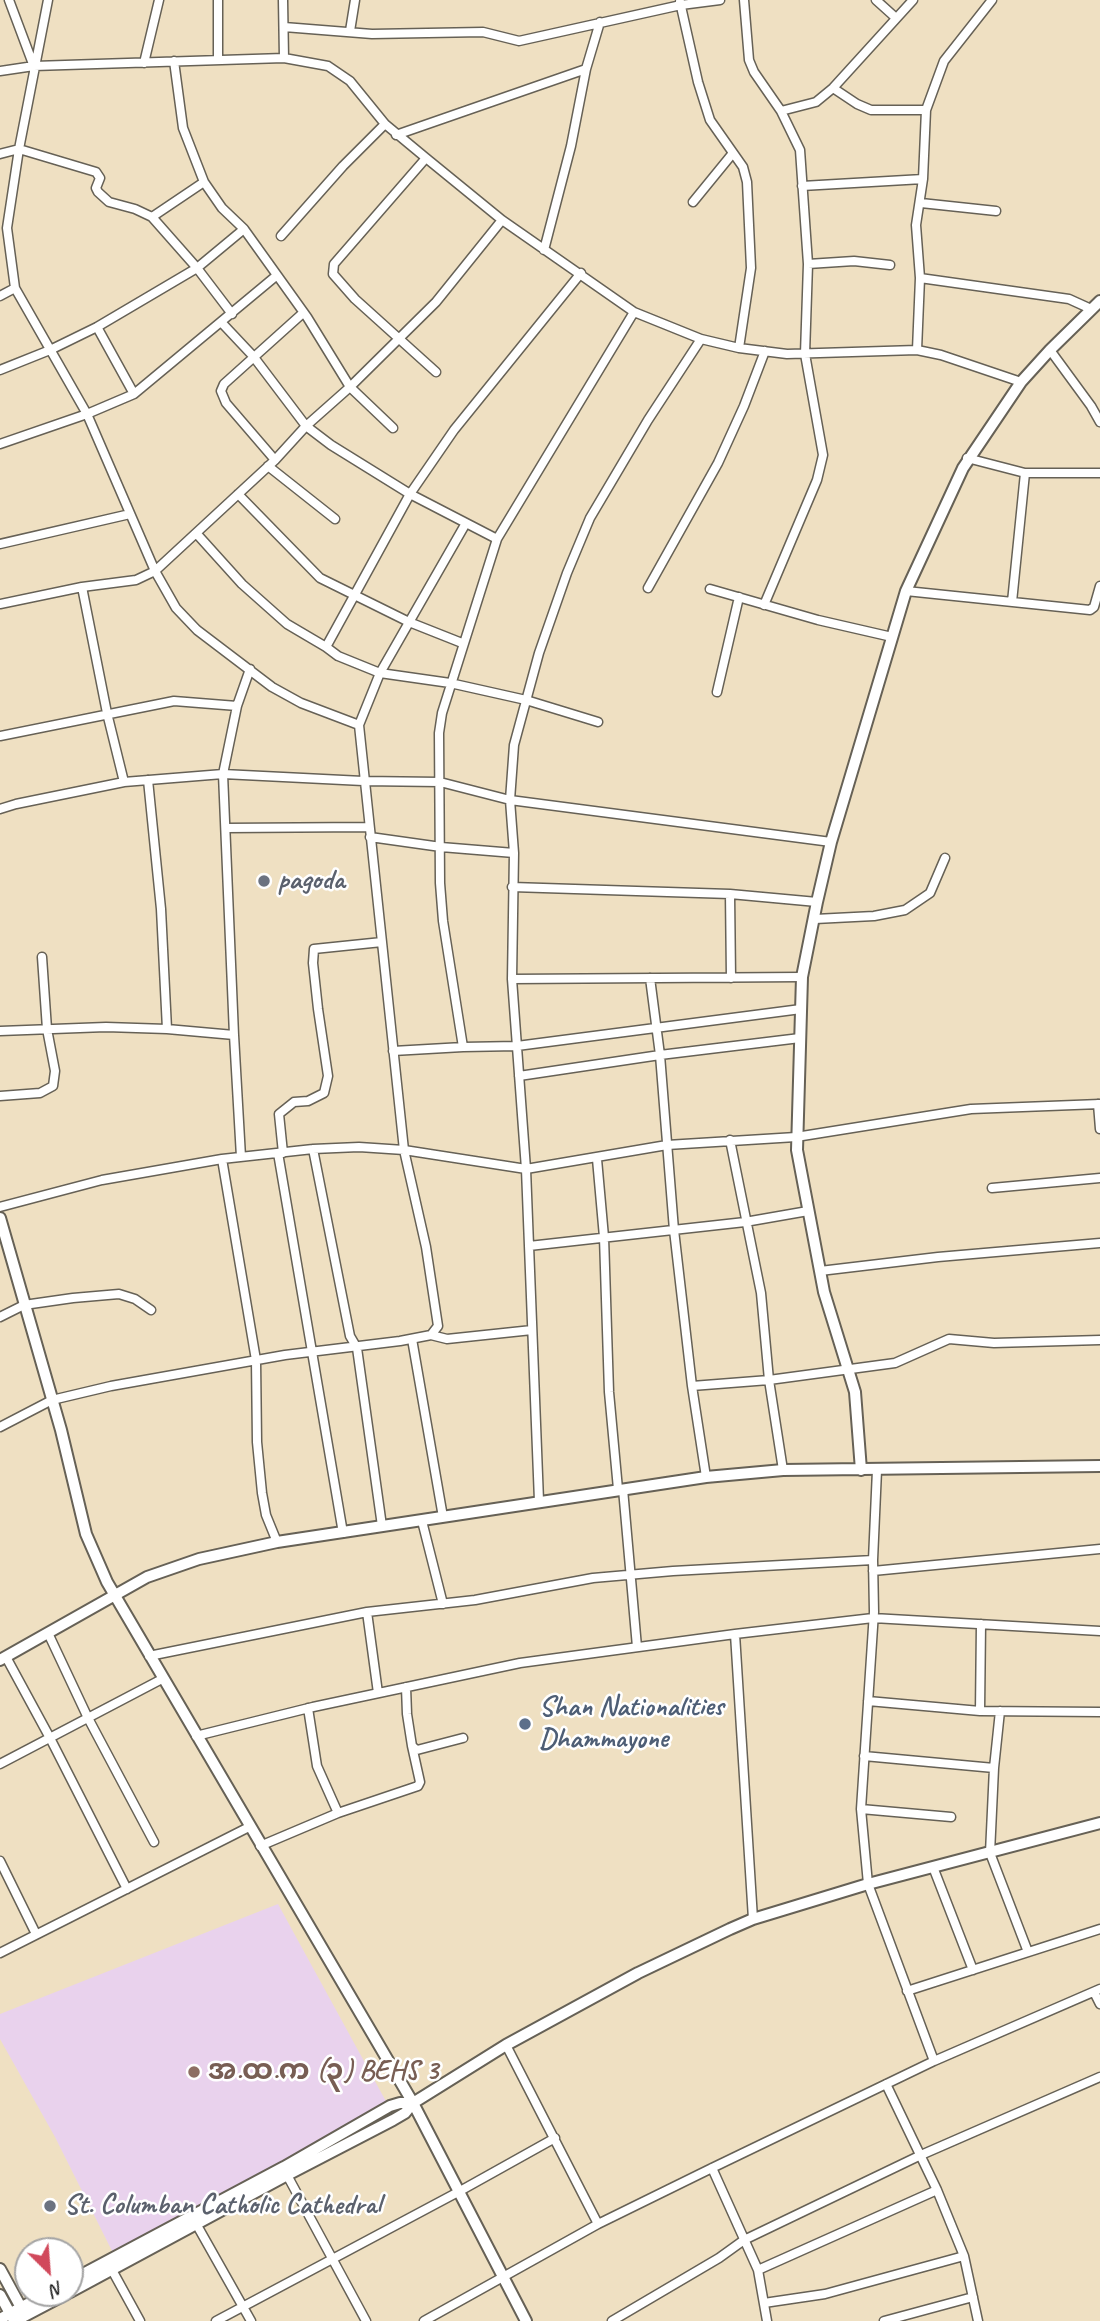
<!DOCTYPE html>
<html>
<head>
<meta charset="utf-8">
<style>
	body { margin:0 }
	#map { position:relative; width:1100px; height:2321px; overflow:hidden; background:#efe0c2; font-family:Caveat,sans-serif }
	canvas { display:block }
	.north { position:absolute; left:14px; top:2237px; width:70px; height:70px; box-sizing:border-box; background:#fff; border:2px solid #a4a4a4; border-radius:50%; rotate:155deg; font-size:19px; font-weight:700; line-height:28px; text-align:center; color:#1c1c1c }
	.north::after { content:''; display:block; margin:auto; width:24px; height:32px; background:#d1495b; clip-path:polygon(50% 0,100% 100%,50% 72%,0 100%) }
</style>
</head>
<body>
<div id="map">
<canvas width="1100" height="2321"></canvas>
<div class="north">N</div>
</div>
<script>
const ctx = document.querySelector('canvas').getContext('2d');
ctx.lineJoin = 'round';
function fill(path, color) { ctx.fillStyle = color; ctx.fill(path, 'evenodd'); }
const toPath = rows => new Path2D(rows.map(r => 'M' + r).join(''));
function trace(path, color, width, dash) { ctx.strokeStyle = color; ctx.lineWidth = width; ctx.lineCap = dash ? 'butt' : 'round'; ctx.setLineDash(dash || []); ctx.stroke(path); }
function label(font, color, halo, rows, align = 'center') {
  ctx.font = font + ' Caveat,"Noto Sans Myanmar",sans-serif'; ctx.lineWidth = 5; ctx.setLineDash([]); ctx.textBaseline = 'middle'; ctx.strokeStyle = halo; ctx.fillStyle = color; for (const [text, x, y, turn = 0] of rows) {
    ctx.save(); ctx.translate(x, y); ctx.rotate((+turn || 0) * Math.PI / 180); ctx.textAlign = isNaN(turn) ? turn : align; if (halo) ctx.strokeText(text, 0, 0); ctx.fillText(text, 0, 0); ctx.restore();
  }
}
fill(toPath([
	[278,1904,388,2105,115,2257,55,2137,0,2039,0,2014]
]), '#e9d2ed');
const street = toPath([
	[9,0,33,64],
	[48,0,19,149,7,228,15,288,87,414,155,571,176,608,197,630,272,687,301,703,359,725],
	[283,0,284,58],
	[744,0,749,60,754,72,781,111,800,150,808,264,805,354,823,455,817,480,764,605],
	[876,0,896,18],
	[680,2,698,82,710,120,743,167,747,182,751,268,739,348],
	[284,27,372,34,483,32,519,41,681,5,720,0],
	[350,31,355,0],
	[218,60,218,0],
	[174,61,183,128,204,182,222,208,244,229],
	[144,63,159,0],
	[0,71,34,66,284,58,328,66,350,81,385,124,426,158,502,220,634,312,701,339,739,348,787,354,917,350,941,355,1021,382],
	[833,88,857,104,871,110,926,110],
	[781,111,816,102,833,88,913,0],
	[396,135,586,69],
	[0,154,19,149,96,172,100,178,96,188,98,192,109,202,135,209,152,217,197,268,232,314],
	[426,158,334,264,333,274,355,299,436,372],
	[802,186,923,179],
	[693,202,733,153],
	[921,203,996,211],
	[152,217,204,182],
	[281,236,343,166,385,124],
	[544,250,571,146,586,69,600,22],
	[808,264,854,261,890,265],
	[581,273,454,430,410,494,326,647,338,656,380,673,450,683,526,700,598,722],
	[920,278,1069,299,1091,309],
	[0,296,15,288],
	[221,322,253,356,306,426,331,445,410,494,497,539],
	[97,327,134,394],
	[917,350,920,278,916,225,923,179,926,110,944,61,992,0],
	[1050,350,1091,406,1100,422],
	[0,370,50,350,97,327,197,268,244,229,307,317,350,387,393,428],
	[0,444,87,414,134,394,276,276],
	[967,458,1025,473,1100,473],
	[275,460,226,403,221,391,224,384,303,313],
	[268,466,335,519],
	[238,494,320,578,409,622,462,643],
	[196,533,242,584,287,624,326,647],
	[0,544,130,514],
	[82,587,107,713,124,782],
	[648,588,718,463,744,406,765,351],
	[710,589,818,620,892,637],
	[906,591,1090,610,1094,607,1100,586],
	[1012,602,1025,473],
	[0,604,82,587,136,580,155,571,275,460,306,426,350,387,436,302,502,220],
	[717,692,739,597],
	[0,736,174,701,237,706],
	[148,780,161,909,167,1029],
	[0,809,16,804,124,782,223,774,363,781,440,782,510,800,831,842],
	[226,828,369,827],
	[370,837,441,847,514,853],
	[512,887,730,894,817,902],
	[730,894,731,978],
	[815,919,874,916,905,910,930,893,945,858],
	[650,978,660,1055,674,1230,692,1386,706,1477],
	[512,979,802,977],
	[0,1031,106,1027,167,1029,234,1035],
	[463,1047,443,921,440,883,439,733,442,713,497,539,634,312],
	[393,1051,463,1047,517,1046,801,1009],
	[519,1076,660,1055,800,1038],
	[0,1096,40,1093,53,1086,55,1071,47,1029,42,957],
	[1098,1104,1100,1129],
	[730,1140,761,1293,769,1380,783,1470],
	[313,1149,350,1336,357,1348,382,1526],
	[278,1153,343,1533],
	[283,1153,279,1114,294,1102,308,1101,324,1093,328,1076,318,1009,313,963,314,949,382,942],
	[241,1157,234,1035,223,774,237,706,250,669],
	[222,1159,256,1360,257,1442,262,1493,266,1515,277,1542],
	[597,1159,604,1237,609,1392,618,1489],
	[992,1188,1100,1178],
	[0,1207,102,1180,222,1159,313,1149,359,1147,404,1150,526,1169,667,1145,796,1137,971,1109,1100,1104],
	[529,1246,745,1222,808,1211],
	[820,1271,938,1257,1100,1243],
	[0,1317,24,1305,73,1298,119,1294,135,1299,151,1310],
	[431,1335,447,1339,532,1330],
	[412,1339,443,1517],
	[692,1386,769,1380,895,1363,949,1339,994,1343,1100,1340],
	[0,1427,52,1400,111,1386,285,1355,400,1341,431,1335,438,1326,426,1247,404,1150,359,725,380,673,466,523],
	[877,1470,873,1560,874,1612,861,1809,868,1884,934,2061],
	[623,1489,637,1647],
	[539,1501,526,1169,512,979,514,853,510,800,514,745,539,653,567,573,590,518,648,420,701,339],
	[422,1521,443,1604],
	[873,1571,1100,1549],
	[367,1612,378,1693],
	[48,1633,88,1718,154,1842],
	[735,1634,753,1919],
	[149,1656,367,1612,475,1600,593,1578,673,1571,873,1560],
	[6,1657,50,1738,127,1889],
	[406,1687,407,1714,412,1746,417,1750,463,1738],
	[868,1701,980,1711,1100,1712],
	[308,1708,317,1766,338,1813,418,1786,420,1782,412,1746],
	[980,1711,981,1624],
	[1000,1711,994,1768,990,1853,1028,1952],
	[196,1736,313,1707,520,1663,735,1634,873,1618,1100,1631],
	[864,1756,994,1768],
	[0,1764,162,1679],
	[861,1809,951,1817],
	[260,1846,338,1813],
	[0,1861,36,1934],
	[933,1867,973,1970],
	[0,1953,249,1827],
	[907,1991,1100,1929],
	[1094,1992,1100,2004],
	[506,2045,598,2224],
	[886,2084,937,2190,964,2256,978,2321],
	[712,2168,758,2270,767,2321],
	[287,2175,366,2321],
	[194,2220,251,2321],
	[113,2267,112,2270,140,2321],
	[758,2270,937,2190],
	[764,2303,825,2294,964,2256],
	[216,2321,460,2191,555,2138],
	[424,2321,598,2224,712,2168,934,2061,1100,1989],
	[612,2321,719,2258,744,2240,921,2155,1100,2077],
	[884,2321,973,2297]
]);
const secondary = toPath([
	[0,1218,61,1430,86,1534,107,1582,413,2103,526,2321],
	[861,1470,855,1392,824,1292,797,1150,802,977,817,902,831,842,906,591,963,468,1021,382,1050,350,1100,301],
	[0,1660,147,1577,199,1559,277,1542,706,1477,783,1470,1100,1466],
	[0,2269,24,2313],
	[70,2281,284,2167,390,2106,400,2103,413,2103],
	[70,2292,287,2175,393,2120,405,2113,413,2103,506,2045,638,1973,730,1929,753,1919,868,1884,1100,1823],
	[0,2295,12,2317],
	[0,2319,48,2293],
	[15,2321,68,2293]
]);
trace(street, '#666156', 11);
trace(secondary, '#666156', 14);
trace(street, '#fff', 8);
trace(secondary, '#fff', 10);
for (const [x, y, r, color] of [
	[264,881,7,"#6b7280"],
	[525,1724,7,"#5c6f8a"],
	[194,2072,7,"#8d6e63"],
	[50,2206,7,"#6b7280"]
]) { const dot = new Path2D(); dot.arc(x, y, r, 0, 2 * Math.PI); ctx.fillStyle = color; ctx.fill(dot); trace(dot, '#fff', 2.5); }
label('bold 28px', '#5b616d', '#fff', [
	["pagoda",278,881],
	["St. Columban Catholic Cathedral",64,2206]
], 'left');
label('bold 28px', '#4e5e75', '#fff', [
	["Shan Nationalities",539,1708],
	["Dhammayone",539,1740]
], 'left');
label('bold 28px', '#785e54', '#fff', [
	["အ.ထ.က (၃) BEHS 3",208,2072]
], 'left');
</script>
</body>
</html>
